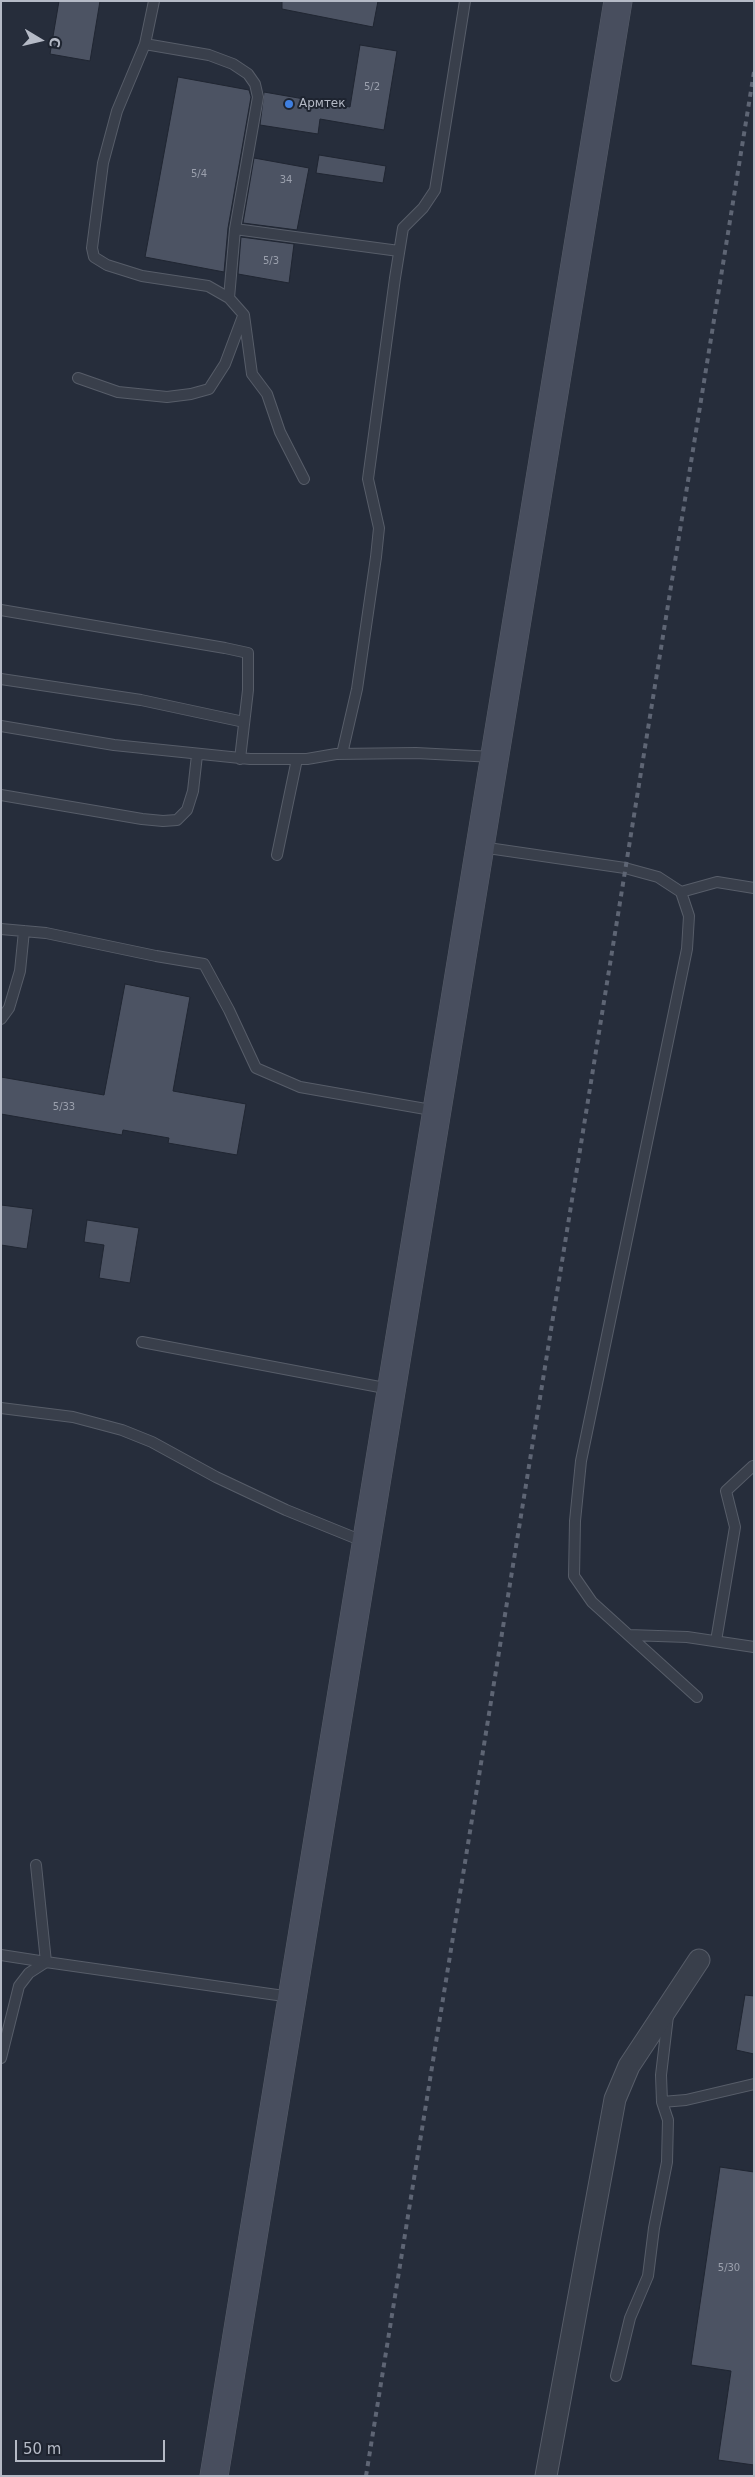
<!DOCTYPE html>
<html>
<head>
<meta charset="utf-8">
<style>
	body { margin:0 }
	#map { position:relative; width:755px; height:2477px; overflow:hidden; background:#262d3b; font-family:"DejaVu Sans",sans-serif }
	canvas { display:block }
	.frame { position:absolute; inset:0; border:2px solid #b5bac6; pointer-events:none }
	.north { position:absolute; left:15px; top:15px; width:50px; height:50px; -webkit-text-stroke:4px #1e2430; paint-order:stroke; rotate:99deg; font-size:14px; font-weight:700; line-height:20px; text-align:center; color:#b5bac6 }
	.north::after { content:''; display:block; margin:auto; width:18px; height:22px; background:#b5bac6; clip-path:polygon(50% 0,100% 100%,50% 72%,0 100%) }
	.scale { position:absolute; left:15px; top:2440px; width:150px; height:22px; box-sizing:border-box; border:2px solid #b5bac6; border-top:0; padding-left:6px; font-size:15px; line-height:18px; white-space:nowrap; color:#b5bac6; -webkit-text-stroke:4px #1e2430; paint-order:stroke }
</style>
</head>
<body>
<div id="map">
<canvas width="755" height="2477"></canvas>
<div class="frame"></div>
<div class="north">С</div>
<div class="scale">50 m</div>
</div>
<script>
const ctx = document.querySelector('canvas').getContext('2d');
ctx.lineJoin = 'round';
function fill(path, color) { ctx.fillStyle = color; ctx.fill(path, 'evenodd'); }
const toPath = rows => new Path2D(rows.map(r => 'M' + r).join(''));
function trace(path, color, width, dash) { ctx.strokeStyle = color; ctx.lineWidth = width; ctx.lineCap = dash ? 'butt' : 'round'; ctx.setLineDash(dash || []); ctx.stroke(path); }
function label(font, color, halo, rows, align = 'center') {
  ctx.font = font + ' "DejaVu Sans",sans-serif'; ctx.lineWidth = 4; ctx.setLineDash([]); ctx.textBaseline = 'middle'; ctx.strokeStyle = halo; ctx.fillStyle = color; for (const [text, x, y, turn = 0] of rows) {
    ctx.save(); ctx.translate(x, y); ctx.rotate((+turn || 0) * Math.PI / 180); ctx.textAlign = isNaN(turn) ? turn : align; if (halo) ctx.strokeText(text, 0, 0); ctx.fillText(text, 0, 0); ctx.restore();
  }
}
const building = toPath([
	[59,1,100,1,90,61,50,54,59,1],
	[282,1,378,1,373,27,282,9,282,1],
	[360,45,397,51,384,130,320,119,318,134,260,125,264,92,350,107,360,45],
	[178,77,249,90,251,97,228,228,224,272,145,257,178,77],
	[319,155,386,166,383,183,316,173,319,155],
	[254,158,309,168,297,230,243,223,254,158],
	[241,237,294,244,289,283,238,274,241,237],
	[125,984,190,997,173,1091,246,1104,237,1155,168,1143,169,1138,123,1130,122,1135,1,1114,1,1077,104,1095,125,984],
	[1,1205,33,1209,27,1249,1,1245,1,1205],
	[87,1220,139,1228,130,1283,99,1278,104,1245,84,1242,87,1220],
	[745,1995,754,1996,754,2054,736,2050,745,1995],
	[720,2167,754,2172,754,2465,718,2460,731,2371,691,2365,720,2167]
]);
fill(building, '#4c5363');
trace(building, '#202632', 1);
const service = toPath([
	[154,1,145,44,117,111,103,163,92,248,94,257,107,265,142,276,208,286,229,298,244,315,252,374,267,394,280,432,304,479],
	[145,44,209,55,233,64,248,74,255,84,258,97,235,229,229,298],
	[235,229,399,251],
	[78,378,118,392,167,397,191,394,209,389,225,364,243,316],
	[1,610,225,648,248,653,248,690,240,759],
	[1,679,141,700,244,722],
	[1,726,114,745,250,759,307,759,336,754,416,753,494,757],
	[342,754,357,689,376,557,379,528,368,479,395,278,403,228,423,208,435,190,465,1],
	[1,795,142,819,163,821,177,820,187,810,193,791,197,755],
	[481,847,625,868,658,877,681,892,689,916,687,949,581,1461,575,1521,574,1576,592,1602,697,1697],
	[277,855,297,759],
	[681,892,717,882,754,888],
	[1,929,46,933,156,956,204,964,229,1010,256,1068,300,1087,437,1111],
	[1,1019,9,1008,20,971,24,931],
	[142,1342,390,1389],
	[1,1408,73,1417,122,1430,152,1442,216,1477,286,1510,365,1542],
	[629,1635,687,1637,754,1647],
	[716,1641,735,1527,726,1491,753,1466],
	[36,1865,46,1962,291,1997],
	[1,1955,46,1962,29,1973,19,1986,1,2058],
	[662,2102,686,2100,754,2084],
	[616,2376,630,2318,648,2276,654,2228,667,2162,668,2120,662,2102,661,2075,668,2016]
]);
const minor = toPath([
	[546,2476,615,2099,629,2066,699,1960]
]);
const secondary = toPath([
	[214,2476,618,1]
]);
trace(service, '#575d69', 12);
trace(minor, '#575d69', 23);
trace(secondary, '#575d69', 29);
trace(service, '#393f4b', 10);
trace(minor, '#393f4b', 21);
trace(secondary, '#484e5e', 28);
trace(toPath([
	[366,2476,754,72]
]), '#5e6574', 4, [5, 5]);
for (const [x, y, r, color] of [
	[289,104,5,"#3f7fe0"]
]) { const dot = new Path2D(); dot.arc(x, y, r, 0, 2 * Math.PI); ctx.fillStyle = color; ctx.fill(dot); trace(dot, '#1e2430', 2); }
label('10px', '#9ba0ad', null, [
	["5/2",372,87],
	["5/4",199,174],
	["34",286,180],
	["5/3",271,261],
	["5/33",64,1107],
	["5/30",729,2268]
]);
label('12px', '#b5bac6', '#1e2430', [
	["Армтек",299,104]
], 'left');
</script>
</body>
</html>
